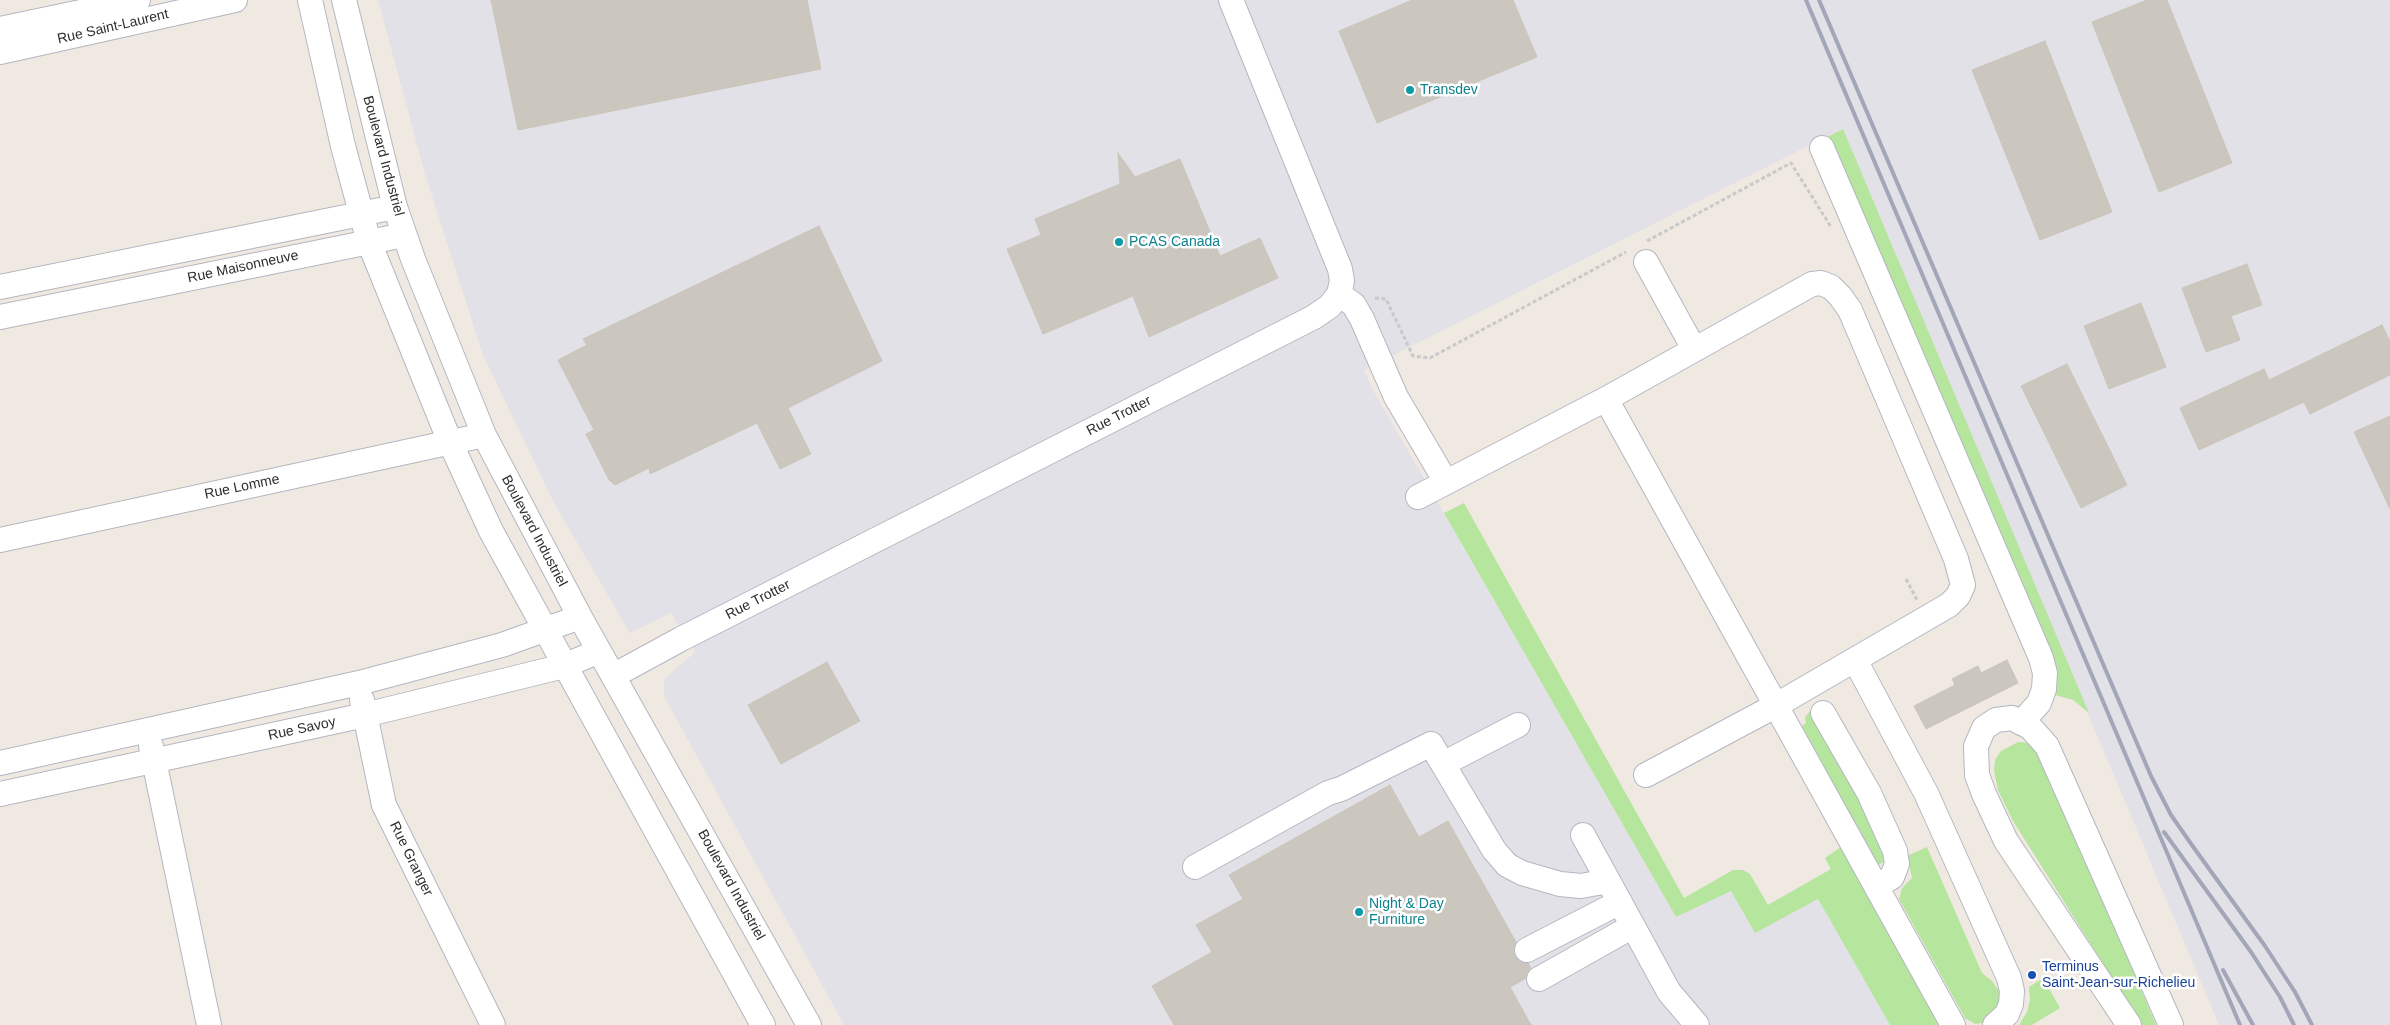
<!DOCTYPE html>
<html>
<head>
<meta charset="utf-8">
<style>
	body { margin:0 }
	canvas { display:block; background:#efe9e1 }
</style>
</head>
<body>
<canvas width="2390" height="1025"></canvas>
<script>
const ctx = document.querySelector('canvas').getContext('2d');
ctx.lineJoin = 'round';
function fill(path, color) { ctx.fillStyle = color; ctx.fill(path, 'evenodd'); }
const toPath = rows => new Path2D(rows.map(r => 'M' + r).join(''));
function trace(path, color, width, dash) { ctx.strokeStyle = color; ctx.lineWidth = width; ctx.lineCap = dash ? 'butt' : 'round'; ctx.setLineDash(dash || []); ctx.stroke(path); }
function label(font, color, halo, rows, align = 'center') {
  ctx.font = font + ' Arial,sans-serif'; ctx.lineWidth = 5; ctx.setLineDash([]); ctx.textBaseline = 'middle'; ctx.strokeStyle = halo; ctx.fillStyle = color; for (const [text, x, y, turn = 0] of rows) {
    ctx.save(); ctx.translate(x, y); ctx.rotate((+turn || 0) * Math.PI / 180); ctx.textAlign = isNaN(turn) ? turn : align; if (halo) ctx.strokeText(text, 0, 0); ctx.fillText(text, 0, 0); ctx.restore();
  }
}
fill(toPath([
	[378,0,2390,0,2390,1025,2219,1025,1842,129,1364,370,1373,390,1676,917,1731,890,1755,933,1818,899,1890,1025,844,1025,664,696,664,679,695,652,671,613,630,633,554,503,483,355,425,174]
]), '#e3e1e8');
fill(toPath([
	[1843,129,2089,713,2073,700,2052,694,1825,138],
	[1464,503,1684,898,1733,870,1743,870,1750,874,1768,905,1831,869,1825,858,1841,847,1939,1025,1890,1025,1818,899,1755,933,1731,891,1676,917,1444,513],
	[1810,711,1858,798,1888,860,1878,865,1802,726,1806,723,1805,717],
	[2018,742,2029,743,2040,753,2156,1025,2142,1025,2013,821,1998,790,1994,771,1995,760,2001,751],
	[1927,847,1982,973,1992,981,2001,994,2003,1000,1992,1018,1982,1023,1975,1024,1965,1018,1899,899,1902,888,1912,878,1907,856],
	[2043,978,2060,1008,2032,1025,2019,1025,2027,1012,2030,1000,2029,987]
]), '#b6e59e');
const building = toPath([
	[491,0,807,0,821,69,518,130,491,0],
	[1412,0,1513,0,1537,57,1377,123,1339,31,1412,0],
	[2147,0,2167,0,2232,163,2159,192,2092,22,2147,0],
	[2045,41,2112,212,2040,240,1972,70,2045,41],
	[1118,153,1135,177,1180,159,1220,256,1260,238,1278,278,1149,337,1133,296,1043,334,1007,249,1041,235,1035,219,1120,184,1118,153],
	[819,226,882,361,788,408,811,454,780,469,757,423,650,474,649,468,615,485,609,480,586,434,594,430,558,360,587,345,583,339,819,226],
	[2247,264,2262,305,2231,316,2240,340,2206,352,2182,288,2247,264],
	[2141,303,2166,367,2109,389,2084,326,2141,303],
	[2382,325,2390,341,2390,375,2310,414,2304,402,2199,450,2180,408,2264,369,2269,380,2382,325],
	[2067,364,2127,485,2081,508,2021,386,2067,364],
	[2390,416,2390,509,2354,432,2390,416],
	[2007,660,2018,683,1926,729,1914,706,1955,685,1952,679,1978,666,1981,673,2007,660],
	[827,662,860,721,781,764,748,705,827,662],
	[1390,785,1419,837,1448,821,1516,942,1513,949,1515,957,1520,962,1528,963,1531,968,1525,979,1510,987,1531,1025,1174,1025,1152,986,1212,952,1196,925,1243,899,1229,875,1390,785]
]);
fill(building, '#cbc7bf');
trace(building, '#cbc5ba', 1);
const minor = toPath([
	[310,0,343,146,369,242,450,442,491,531,763,1025],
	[344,0,395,207,413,259,484,435,580,617,809,1025],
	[0,29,138,0],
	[0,52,235,0],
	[1822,148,2041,658,2045,673,2044,689,2039,703,2021,723],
	[1646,262,1694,349],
	[0,287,395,207],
	[1339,294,1354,305,1362,319,1396,397,1446,482],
	[0,317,404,235],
	[1606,399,1953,1025],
	[1418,497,1606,399,1812,284,1821,283,1831,287,1840,296,1850,310,1956,559,1963,585,1958,596,1949,605,1775,706,1646,775],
	[0,540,484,435],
	[1855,660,1926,793,2009,978,2012,991,2011,1004,2007,1014,1995,1025],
	[613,676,681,639,1314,317,1330,306,1339,294,1342,281,1340,269,1231,0],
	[362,700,384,805,493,1025],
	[1823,713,1869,793,1895,851,1897,864,1892,877,1877,886],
	[151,746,209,1025],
	[0,763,359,683,502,645,580,617],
	[1443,764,1518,725],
	[0,794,365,715,564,666,599,651],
	[1583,835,1669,992,1697,1025],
	[1195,867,1328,793,1341,789,1431,744,1494,850,1507,865,1522,873,1560,884,1581,886,1608,881],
	[1527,950,1620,902],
	[1539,979,1633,926],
	[2129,1025,2006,841,1984,794,1977,775,1976,746,1984,728,1996,720,2012,718,2030,727,2047,746,2171,1025]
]);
trace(minor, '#b4b7c1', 26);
trace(toPath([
	[1647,241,1791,163,1831,227],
	[1375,298,1386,299,1413,356,1430,358,1626,252],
	[1906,579,1917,600]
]), '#c9c9c9', 3, [4, 2.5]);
trace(minor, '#fff', 24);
trace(toPath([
	[1806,0,2240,1025],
	[1819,0,2151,776,2171,815,2194,848,2265,946,2295,992,2312,1025],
	[2164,832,2251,952,2280,997,2294,1025],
	[2223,970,2253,1025]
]), '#a3a6b8', 4);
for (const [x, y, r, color] of [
	[1410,90,5,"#0f9aa8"],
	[1119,242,5,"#0f9aa8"],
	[1359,912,5,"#0f9aa8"],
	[2032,975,5,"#1a4fb4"]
]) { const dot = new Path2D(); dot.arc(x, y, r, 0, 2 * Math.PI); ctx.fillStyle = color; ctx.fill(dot); trace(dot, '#fff', 2); }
label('14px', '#2e2e2e', '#fff', [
	["Rue Saint-Laurent",113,27,-13],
	["Boulevard Industriel",383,156,75],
	["Rue Maisonneuve",243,267,-12],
	["Rue Trotter",1119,416,-27],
	["Rue Lomme",242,487,-12],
	["Boulevard Industriel",534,531,62],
	["Rue Trotter",758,600,-27],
	["Rue Savoy",302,729,-12],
	["Rue Granger",411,859,64],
	["Boulevard Industriel",731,885,61]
]);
label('14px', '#0d838f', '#fff', [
	["Transdev",1420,90],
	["PCAS Canada",1129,242],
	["Night & Day",1369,904],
	["Furniture",1369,920]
], 'left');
label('14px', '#164399', '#fff', [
	["Terminus",2042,967],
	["Saint-Jean-sur-Richelieu",2042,983]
], 'left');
</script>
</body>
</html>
